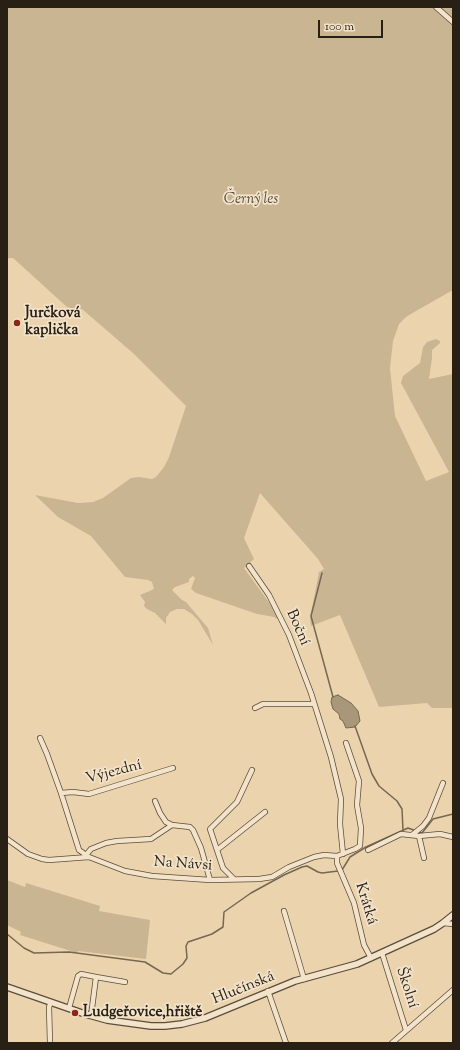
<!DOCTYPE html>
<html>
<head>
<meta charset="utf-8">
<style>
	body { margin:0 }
	#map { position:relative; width:460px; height:1050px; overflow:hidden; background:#ebd4ad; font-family:"Sorts Mill Goudy",serif }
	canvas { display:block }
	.frame { position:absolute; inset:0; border:8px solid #292015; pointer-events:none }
	.scale { position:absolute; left:318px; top:20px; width:65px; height:18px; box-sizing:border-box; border:2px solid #292015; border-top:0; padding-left:5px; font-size:12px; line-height:14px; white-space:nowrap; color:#292015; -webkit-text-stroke:3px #f2e3ca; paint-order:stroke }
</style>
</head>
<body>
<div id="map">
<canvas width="460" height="1050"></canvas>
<div class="frame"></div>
<div class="scale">100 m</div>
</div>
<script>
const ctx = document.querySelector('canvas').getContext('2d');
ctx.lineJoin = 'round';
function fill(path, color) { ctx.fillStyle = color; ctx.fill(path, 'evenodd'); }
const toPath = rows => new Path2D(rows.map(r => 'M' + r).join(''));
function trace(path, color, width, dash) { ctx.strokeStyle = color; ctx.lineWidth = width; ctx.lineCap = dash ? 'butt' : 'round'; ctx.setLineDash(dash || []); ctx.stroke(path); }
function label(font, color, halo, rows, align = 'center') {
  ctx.font = font + ' "Sorts Mill Goudy",serif'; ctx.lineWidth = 3.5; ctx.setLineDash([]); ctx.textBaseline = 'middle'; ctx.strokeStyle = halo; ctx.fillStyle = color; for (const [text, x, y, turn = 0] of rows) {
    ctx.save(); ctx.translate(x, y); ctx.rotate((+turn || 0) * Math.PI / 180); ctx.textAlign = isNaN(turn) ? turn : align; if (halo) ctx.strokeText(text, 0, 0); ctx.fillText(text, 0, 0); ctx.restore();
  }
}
fill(toPath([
	[7,7,453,7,453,290,416,311,406,317,399,324,393,341,390,368,395,416,426,481,449,472,401,383,403,376,420,363,423,347,427,342,436,339,440,341,440,343,432,350,432,358,429,379,453,374,453,708,432,708,427,703,379,707,340,615,311,626,310,618,319,572,324,569,318,559,260,493,244,538,254,559,244,568,281,619,277,619,274,617,257,614,196,593,191,589,195,578,193,576,189,579,189,582,175,587,172,590,182,600,186,602,208,628,213,645,198,620,192,614,184,609,177,609,170,612,166,618,166,624,155,613,147,609,144,606,145,602,140,595,154,589,152,582,148,580,125,577,91,536,58,517,35,495,78,503,93,502,103,498,131,478,139,477,152,479,156,477,164,467,169,457,186,406,134,354,82,309,74,309,67,307,13,258,7,258],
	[7,880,25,887,26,883,100,906,99,911,150,920,146,959,78,951,77,953,20,935,21,932,7,925]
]), '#cab593');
const water = toPath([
	[338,695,351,703,358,711,360,721,355,727,346,728,343,721,340,719,339,714,333,709,331,702,332,697,338,695]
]);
fill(water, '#a99779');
trace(water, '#766751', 1);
trace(toPath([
	[322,573,311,616,333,697],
	[355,726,372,774,379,786,397,801,402,809,403,830],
	[342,870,350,857,366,847,408,828,422,833,433,819,453,814],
	[7,934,24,948,34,953,69,952,145,962,163,973,171,974,183,964,187,958,186,946,188,942,212,934,223,927,224,912,251,893,284,875,302,867,307,866,318,872,322,873,338,871]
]), '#766751', 1.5);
const minor = toPath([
	[436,7,453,22],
	[249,566,269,595,289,635,311,693,331,757,341,799,340,824,343,854],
	[255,708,263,704,314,704],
	[40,738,47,754,61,793,79,850,89,857],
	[61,793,73,792,89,794,173,768],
	[155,801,160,813,166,822,172,825,190,827,193,830,201,848,210,880],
	[412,835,423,826,429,818,443,783],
	[419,836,424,858],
	[7,839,28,854,42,859,49,860,89,857,125,871,152,876,210,880,259,879,272,877,289,867,314,857,324,855,337,856,355,849,360,846,361,828,357,805,359,781,346,743],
	[217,850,265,812],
	[368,850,401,834,419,836,440,834,453,837],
	[86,855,91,849,106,843,117,841,151,839,172,825],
	[337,856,337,863,354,903,364,945,371,958],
	[234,879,223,868,210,829,237,802,252,770],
	[284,911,304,979],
	[443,923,453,924],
	[382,953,406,1030],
	[268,991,286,1043],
	[69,1008,78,976,81,974,96,977],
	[91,1016,96,977,125,982],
	[50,1043,49,1007,51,1002],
	[392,1043,453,990]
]);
const tertiary = toPath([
	[7,987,82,1013,107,1020,151,1026,165,1026,182,1024,205,1018,295,981,357,964,434,929,443,923,453,915]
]);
trace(minor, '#5a4d3b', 6);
trace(tertiary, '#5a4d3b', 8);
trace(minor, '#f2e3ca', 4.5);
trace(tertiary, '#f2e3ca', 5.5);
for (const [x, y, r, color] of [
	[17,323,4,"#8f2418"],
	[75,1013,4,"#8f2418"]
]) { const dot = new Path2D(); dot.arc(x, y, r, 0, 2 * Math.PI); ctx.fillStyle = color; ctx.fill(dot); trace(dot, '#f2e3ca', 1.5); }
label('italic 15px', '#594d3b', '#f2e3ca', [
	["Černý les",251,200]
]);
label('bold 15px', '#292015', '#f2e3ca', [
	["Jurčková",25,314],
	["kaplička",25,331],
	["Ludgeřovice,hřiště",83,1013]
], 'left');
label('15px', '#292015', '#f2e3ca', [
	["Boční",297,628,66],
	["Výjezdní",114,773,-15],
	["Na Návsi",183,865,4],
	["Krátká",365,904,73],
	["Školní",406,988,72],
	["Hlučínská",244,989,-22]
]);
</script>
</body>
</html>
